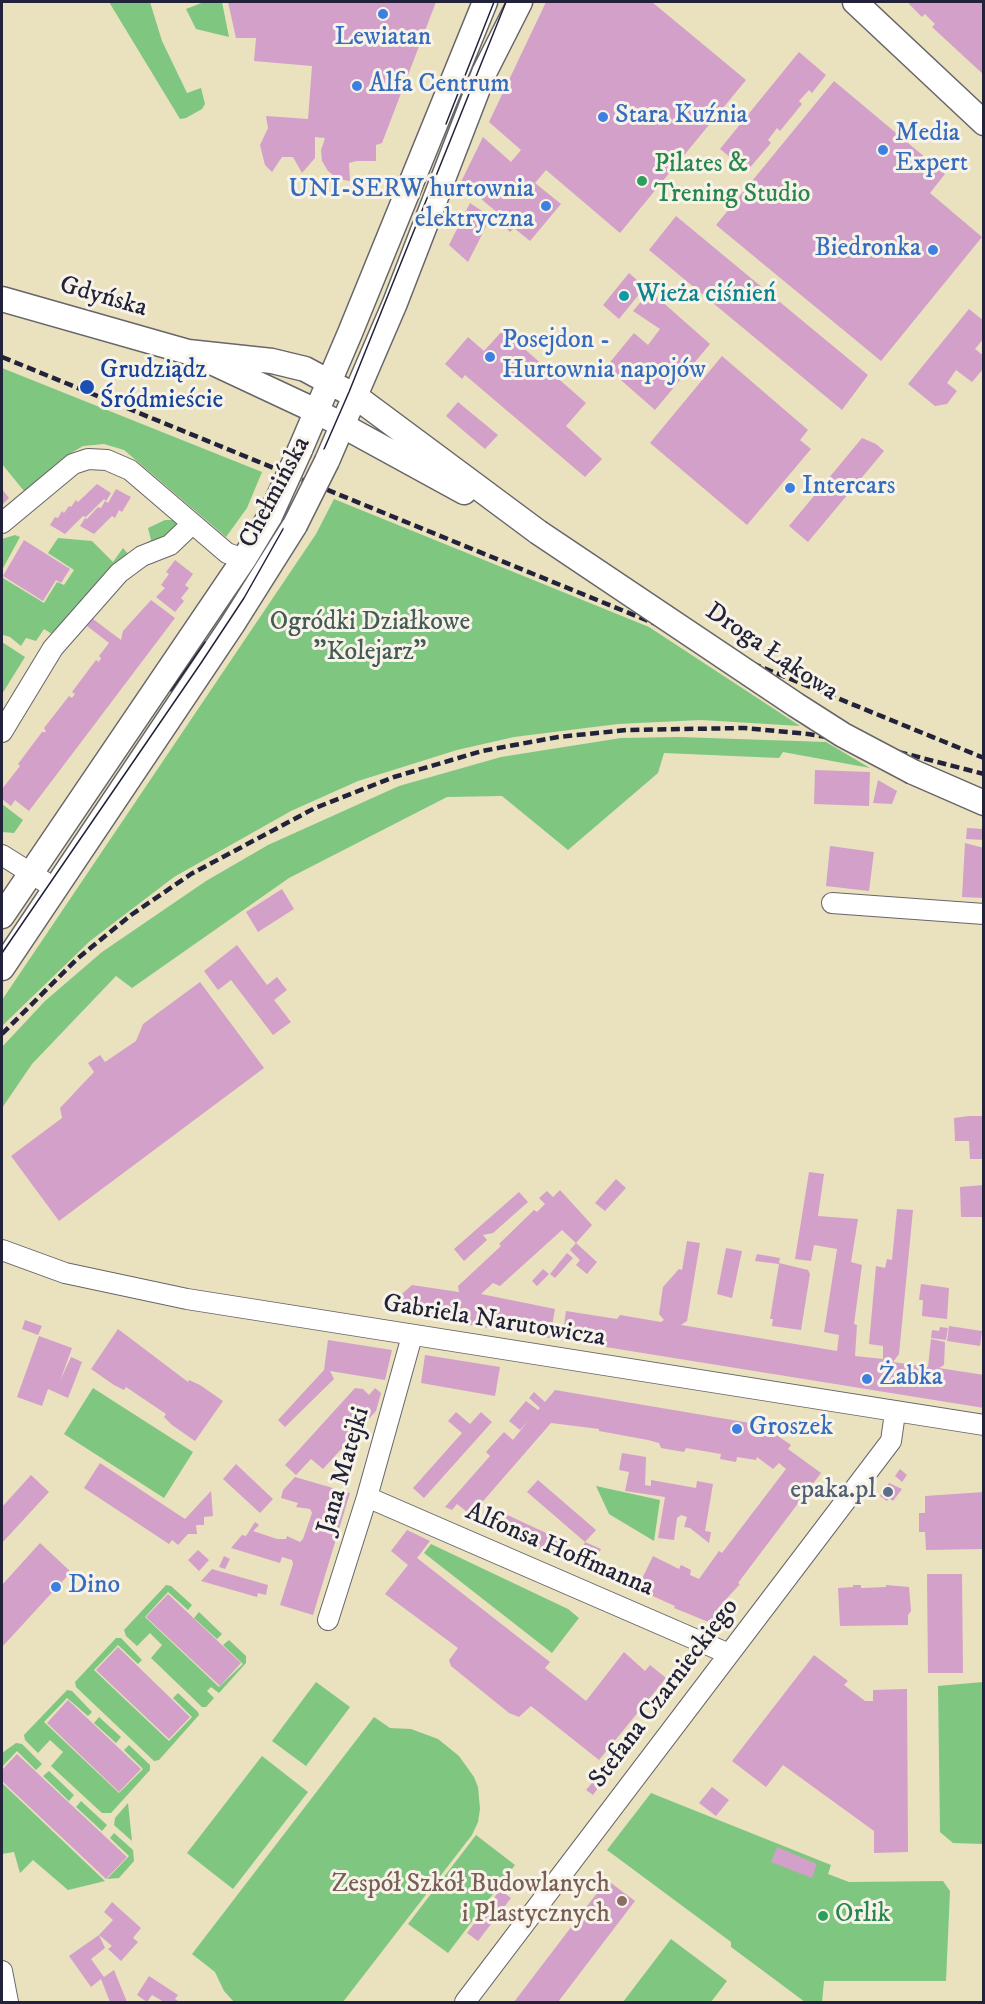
<!DOCTYPE html>
<html>
<head>
<meta charset="utf-8">
<style>
	body { margin:0 }
	#map { position:relative; width:985px; height:2004px; overflow:hidden; background:#eae1bf; font-family:"IM FELL DW Pica",serif }
	canvas { display:block }
	.frame { position:absolute; inset:0; border:3px solid #22223b; pointer-events:none }
</style>
</head>
<body>
<div id="map">
<canvas width="985" height="2004"></canvas>
<div class="frame"></div>
</div>
<script>
const ctx = document.querySelector('canvas').getContext('2d');
ctx.lineJoin = 'round';
function fill(path, color) { ctx.fillStyle = color; ctx.fill(path, 'evenodd'); }
const toPath = rows => new Path2D(rows.map(r => 'M' + r).join(''));
function trace(path, color, width, dash) { ctx.strokeStyle = color; ctx.lineWidth = width; ctx.lineCap = dash ? 'butt' : 'round'; ctx.setLineDash(dash || []); ctx.stroke(path); }
function label(font, color, halo, rows, align = 'center') {
  ctx.font = font + ' "IM FELL DW Pica",serif'; ctx.lineWidth = 6; ctx.setLineDash([]); ctx.textBaseline = 'middle'; ctx.strokeStyle = halo; ctx.fillStyle = color; for (const [text, x, y, turn = 0] of rows) {
    ctx.save(); ctx.translate(x, y); ctx.rotate((+turn || 0) * Math.PI / 180); ctx.textAlign = isNaN(turn) ? turn : align; if (halo) ctx.strokeText(text, 0, 0); ctx.fillText(text, 0, 0); ctx.restore();
  }
}
fill(toPath([
	[109,2,150,2,162,41,187,93,201,88,205,104,202,109,186,118,180,119],
	[204,2,222,2,229,37,196,29,186,9],
	[2,368,262,472,247,508,226,537,124,450,104,444,83,446,66,456,24,491,2,464],
	[334,499,649,627,800,726,701,720,618,724,514,737,457,750,358,781,291,811,174,877,90,941,2,1026,2,1000,316,534],
	[165,520,176,520,177,531,59,633,52,634,44,629,36,641,26,638,21,646,10,637,3,635,3,578,44,603,57,582,64,585,74,570,48,553,58,538,92,541,113,562,123,548,128,554,151,540,148,528],
	[15,535,20,537,2,570,2,539],
	[2,642,25,657,2,694],
	[679,737,826,742,870,768,783,752,779,758,664,753,658,773,568,850,502,796,447,797,289,878,132,988,116,976,32,1064,2,1108,2,1047,45,1001,102,952,206,881,268,845,399,786,501,757,621,738],
	[2,804,23,820,14,833,2,832],
	[93,1388,193,1452,164,1498,64,1434],
	[596,1486,660,1500,654,1541,609,1514],
	[431,1544,568,1609,579,1618,552,1653,424,1553],
	[166,1585,171,1586,192,1605,188,1610,168,1592,145,1617,219,1687,243,1664,223,1645,229,1640,246,1656,246,1663,219,1693,211,1687,207,1691,214,1698,206,1707,202,1707,151,1658,162,1645,150,1633,137,1646,126,1636,124,1630],
	[199,1612,222,1634,217,1639,194,1618],
	[116,1638,121,1638,142,1660,138,1664,118,1645,94,1670,169,1741,192,1717,173,1698,178,1693,198,1712,199,1715,159,1760,154,1761,76,1687,75,1682],
	[316,1682,350,1707,306,1766,272,1741],
	[983,1682,983,1844,953,1843,940,1832,938,1686],
	[67,1690,72,1691,92,1712,88,1716,67,1698,44,1722,119,1793,143,1769,124,1750,129,1745,150,1765,150,1770,111,1813,102,1813,51,1766,63,1752,50,1740,38,1753,25,1740,24,1735],
	[99,1717,121,1737,116,1743,94,1723],
	[374,1717,390,1728,411,1729,438,1739,459,1756,474,1777,478,1787,480,1809,478,1822,472,1835,343,2002,234,2002,224,1991,215,1972,192,1954],
	[16,1743,22,1744,42,1764,36,1770,17,1751,2,1767,2,1753],
	[262,1756,308,1792,233,1889,187,1853],
	[49,1771,74,1795,69,1801,43,1776],
	[2,1783,105,1881,68,1890,33,1860,20,1873,14,1852,2,1854],
	[651,1793,831,1865,828,1874,849,1882,943,1881,950,1891,946,1981,824,1981,822,2002,805,2002,731,1947,731,1942,607,1850],
	[81,1801,107,1825,102,1831,76,1807],
	[128,1803,132,1841,114,1825,115,1818],
	[114,1833,133,1850,134,1861,119,1878,107,1879,129,1856,110,1838],
	[476,1835,515,1865,448,1953,408,1924],
	[671,1939,727,1981,711,2002,623,2002]
]), '#7fc681');
fill(toPath([
	[228,2,436,2,382,143,376,145,376,161,356,161,349,163,350,181,338,179,328,171,322,161,321,150,325,138,315,137,315,158,302,173,293,157,282,157,272,172,265,165,260,145,268,128,266,116,308,119,312,66,254,61,256,38,236,38],
	[546,2,652,2,746,80,620,233,546,170,535,183,561,204,530,241,514,228,510,232,496,218,499,214,461,182,483,137,511,162,521,150,489,122],
	[911,2,984,2,984,75,932,27,935,24,925,14,922,17,909,4],
	[799,52,826,75,812,93,809,90,799,101,802,104,780,131,777,128,768,140,771,143,747,171,720,149],
	[834,81,945,174,930,193,982,237,881,361,716,225],
	[470,203,491,217,468,262,449,245],
	[676,216,868,375,842,410,649,250],
	[629,273,645,287,619,319,603,305],
	[650,291,710,344,655,410,606,367,634,333,648,345,660,329,633,311],
	[969,309,984,321,984,338,975,349,984,356,984,368,972,382,956,370,947,383,957,391,947,404,935,406,908,384],
	[503,330,586,403,566,426,602,459,585,477,465,375,462,379,445,364,468,337,484,351],
	[722,356,808,430,800,440,811,449,747,525,650,443],
	[458,402,498,435,485,449,446,416],
	[862,438,876,444,884,451,808,542,789,526],
	[97,484,111,493,106,501,104,499,86,517,83,516,65,534,50,525,55,517,58,518,62,511,64,513,69,506,71,507,76,500,78,502],
	[2,489,9,498,2,505],
	[116,489,131,497,122,512,119,510,115,518,112,516,94,534,80,526,85,518,87,519,98,507,101,508,105,501,108,503],
	[24,540,70,569,61,583,56,580,43,601,3,576],
	[175,560,193,574,185,585,189,588,181,598,184,601,175,612,156,597,165,588,161,585,169,574,166,572],
	[151,600,175,618,29,811,15,800,11,806,2,799,2,789,20,766,18,764,42,732,46,732,44,728,69,696,72,698,75,694,72,692,96,660,99,662,101,658,99,656,109,643,87,626,93,619,121,640,123,631],
	[815,770,870,772,869,806,814,804],
	[878,780,897,791,892,804,873,803],
	[967,828,984,829,984,840,966,839],
	[965,843,984,848,984,898,962,897],
	[830,846,874,852,869,891,826,886],
	[282,889,294,909,258,932,246,912],
	[237,945,267,985,277,977,287,990,274,1000,291,1022,273,1035,231,980,218,990,204,971],
	[200,982,264,1068,59,1221,11,1156,62,1118,60,1108,94,1072,88,1063,100,1055,105,1062,136,1041,143,1024],
	[969,1116,984,1116,984,1159,970,1159,969,1141,955,1141,954,1118],
	[809,1172,824,1174,818,1216,858,1219,851,1262,862,1265,854,1324,857,1325,855,1356,883,1359,883,1346,869,1344,876,1266,885,1268,887,1259,892,1260,897,1209,913,1210,899,1354,893,1362,928,1367,931,1339,945,1342,944,1365,939,1368,984,1375,984,1408,562,1340,566,1311,617,1319,620,1315,661,1322,664,1320,659,1314,663,1287,679,1269,682,1270,687,1241,700,1243,687,1321,681,1325,837,1351,839,1335,824,1332,837,1249,814,1245,811,1261,795,1259],
	[616,1179,626,1188,605,1211,595,1203],
	[984,1185,984,1217,961,1217,960,1187],
	[560,1190,592,1225,576,1243,562,1230,500,1286,493,1283,481,1294,555,1309,550,1338,391,1312,388,1306,412,1285,459,1292,458,1286,501,1246,499,1244,534,1210,537,1212,545,1204,539,1198,547,1191,553,1197],
	[519,1192,528,1202,493,1233,483,1235,487,1240,464,1261,454,1249],
	[576,1243,597,1262,587,1274,576,1265,580,1260,570,1250],
	[726,1248,742,1251,732,1298,717,1294],
	[567,1253,573,1258,555,1278,550,1274],
	[757,1254,780,1258,779,1263,808,1270,810,1274,801,1330,772,1326,773,1319,770,1319,779,1264,755,1261],
	[543,1269,549,1274,537,1286,532,1281],
	[921,1284,949,1288,947,1319,922,1316,923,1300,919,1300],
	[25,1320,42,1326,38,1335,22,1329],
	[949,1326,982,1331,980,1346,947,1341],
	[940,1327,948,1328,946,1340,931,1338,932,1330,939,1331],
	[118,1329,188,1382,189,1380,200,1385,223,1401,195,1441,172,1425,164,1417,166,1414,126,1387,124,1390,114,1385,91,1369],
	[39,1336,72,1348,60,1381,71,1357,82,1362,68,1398,48,1389,42,1406,17,1397],
	[328,1340,392,1350,385,1380,330,1371,334,1379,285,1427,278,1420,324,1370],
	[425,1355,500,1367,495,1396,421,1383],
	[355,1388,363,1389,369,1395,375,1388,381,1393,376,1411,323,1469,311,1459,296,1475,285,1465],
	[555,1390,762,1425,791,1445,788,1449,821,1473,738,1583,740,1584,719,1607,722,1609,711,1623,674,1608,675,1606,648,1594,649,1592,638,1587,653,1556,679,1569,681,1565,691,1570,690,1575,699,1579,719,1551,722,1553,786,1469,779,1463,773,1469,757,1457,756,1460,737,1457,736,1462,720,1459,721,1454,686,1448,684,1452,661,1448,659,1443,648,1440,599,1431,599,1429,551,1423,471,1515,457,1504,452,1510,445,1507,490,1456,486,1452,504,1432,513,1440,529,1420,520,1430,509,1421,526,1401,538,1410,540,1408,529,1398,534,1392,545,1402],
	[456,1412,470,1424,481,1412,492,1422,424,1498,413,1488,462,1433,448,1421],
	[622,1453,646,1457,645,1485,651,1486,651,1480,696,1488,697,1481,713,1484,705,1531,711,1532,709,1543,690,1528,684,1527,687,1517,681,1515,677,1518,674,1540,658,1538,665,1497,625,1491,629,1472,619,1470],
	[100,1463,185,1519,211,1491,213,1516,204,1517,204,1525,196,1525,197,1534,188,1534,178,1545,172,1540,169,1544,84,1488],
	[236,1464,273,1499,260,1513,223,1479],
	[900,1469,907,1475,902,1482,895,1476],
	[31,1475,49,1492,2,1543,2,1507],
	[295,1477,350,1493,313,1615,280,1605,293,1564,292,1560,282,1557,280,1563,231,1548,242,1535,246,1536,255,1522,259,1525,253,1531,277,1539,286,1539,287,1536,300,1542,303,1539,312,1513,310,1509,296,1507,298,1503,281,1498,283,1490],
	[538,1480,596,1530,585,1542,527,1492],
	[889,1483,902,1489,893,1501,889,1498,887,1501,880,1496],
	[984,1492,984,1549,926,1550,925,1532,919,1532,919,1513,925,1513,925,1496],
	[501,1512,559,1539,552,1555,494,1528],
	[407,1530,430,1541,417,1558,550,1662,545,1668,586,1701,624,1652,645,1671,650,1665,666,1678,599,1760,531,1706,519,1717,509,1713,451,1666,449,1660,458,1648,385,1594,408,1565,391,1551],
	[585,1542,601,1549,591,1570,576,1564],
	[40,1543,71,1572,2,1647,2,1585],
	[198,1550,209,1560,199,1571,188,1560],
	[224,1556,230,1559,225,1569,219,1567],
	[212,1569,268,1585,266,1595,258,1593,257,1597,201,1581],
	[927,1574,962,1574,963,1673,928,1673],
	[853,1585,861,1585,861,1588,886,1587,886,1585,909,1587,911,1611,908,1615,908,1625,840,1626,838,1588,853,1587],
	[168,1594,241,1663,220,1686,146,1617],
	[118,1647,190,1717,169,1739,96,1670],
	[814,1655,848,1681,844,1685,865,1701,873,1701,873,1690,907,1689,908,1852,874,1853,874,1831,783,1765,766,1787,732,1761],
	[68,1700,141,1769,119,1792,47,1723],
	[17,1754,127,1857,106,1879,2,1781,2,1770],
	[597,1777,603,1781,593,1795,586,1790],
	[712,1787,729,1800,716,1816,699,1803],
	[777,1847,817,1864,812,1878,771,1862],
	[607,1880,635,1901,558,2002,514,2002],
	[500,1890,511,1898,478,1941,467,1933],
	[112,1902,141,1928,133,1938,138,1942,121,1961,108,1949,112,1946,99,1935,105,1948,91,1959,104,1977,114,1970,127,2002,110,2002,101,1979,91,1987,69,1956,99,1935,113,1920,104,1912],
	[149,1976,178,1995,175,1999,179,2002,164,2002,152,1995,147,2002,137,1995]
]), '#d3a0ca');
const minor = toPath([
	[2,523,73,464,88,459,107,460,130,470,227,553,244,559],
	[2,732,53,648,119,573,142,556,170,545,192,524],
	[2,855,56,889],
	[832,903,984,914],
	[2,1250,65,1273,187,1299,984,1425],
	[367,1497,729,1654],
	[328,1620,367,1497,412,1336],
	[2,1971,8,2002],
	[465,2002,891,1441,895,1413]
]);
const major = toPath([
	[855,2,984,123],
	[2,299,188,352,272,361,305,369,355,396,538,532],
	[207,360,316,411,464,492],
	[300,450,350,333,485,2],
	[327,461,395,303,484,73,520,2],
	[913,772,984,803],
	[2,916,244,559,270,516],
	[2,968,232,625,295,525]
]);
trace(minor, '#686569', 22);
trace(major, '#686569', 27);
trace(minor, '#fff', 20);
trace(major, '#fff', 24);
trace(toPath([
	[446,124,494,2],
	[171,691,205,642],
	[2,953,201,663,244,598,287,522,321,456,349,392,506,2]
]), '#22223b', 1.5);
trace(toPath([
	[2,357,984,758],
	[2,1034,77,959,131,915,191,874,315,808,394,777,482,751,558,737,627,730,744,728,808,734,872,745,984,774]
]), '#22223b', 4.5, [9, 4.5]);
const majorBridge = toPath([
	[270,516,300,450],
	[295,525,327,461],
	[538,532,796,705,843,735,913,772]
]);
trace(majorBridge, '#686569', 27, []);
trace(majorBridge, '#fff', 24);
for (const [x, y, r, color] of [
	[383,14,6,"#3f7fe0"],
	[357,86,6,"#3f7fe0"],
	[603,117,6,"#3f7fe0"],
	[883,150,6,"#3f7fe0"],
	[642,181,6,"#2e9e5b"],
	[546,206,6,"#3f7fe0"],
	[933,250,6,"#3f7fe0"],
	[624,296,6,"#0f9aa8"],
	[490,357,6,"#3f7fe0"],
	[87,387,8,"#1a4fb4"],
	[790,488,6,"#3f7fe0"],
	[867,1379,6,"#3f7fe0"],
	[737,1429,6,"#3f7fe0"],
	[888,1492,6,"#5c6f8a"],
	[56,1587,6,"#3f7fe0"],
	[622,1901,6,"#8d6e63"],
	[823,1916,6,"#2e9e5b"]
]) { const dot = new Path2D(); dot.arc(x, y, r, 0, 2 * Math.PI); ctx.fillStyle = color; ctx.fill(dot); trace(dot, '#f7f3e8', 2); }
label('26px', '#366cbe', '#f7f3e8', [
	["Lewiatan",383,39,"center"],
	["Alfa Centrum",369,86],
	["Stara Kuźnia",615,117],
	["Media",895,135],
	["Expert",895,165],
	["UNI-SERW hurtownia",534,191,"right"],
	["elektryczna",534,221,"right"],
	["Biedronka",921,250,"right"],
	["Posejdon -",502,342],
	["Hurtownia napojów",502,372],
	["Intercars",802,488],
	["Żabka",879,1379],
	["Groszek",749,1429],
	["Dino",68,1587]
], 'left');
label('26px', '#27864d', '#f7f3e8', [
	["Pilates &",654,166],
	["Trening Studio",654,196],
	["Orlik",835,1916]
], 'left');
label('26px', '#0d838f', '#f7f3e8', [
	["Wieża ciśnień",636,296]
], 'left');
label('26px', '#22223b', '#f7f3e8', [
	["Gdyńska",103,298,16],
	["Chełmińska",276,493,-62],
	["Droga Łąkowa",771,653,34],
	["Gabriela Narutowicza",494,1322,9],
	["Jana Matejki",345,1471,-74],
	["Alfonsa Hoffmanna",559,1551,23],
	["Stefana Czarnieckiego",665,1694,-53]
]);
label('26px', '#164399', '#f7f3e8', [
	["Grudziądz",100,372],
	["Śródmieście",100,402]
], 'left');
label('26px', '#435b54', '#f7f3e8', [
	["Ogródki Działkowe",370,624],
	["\"Kolejarz\"",370,654]
]);
label('26px', '#4e5e75', '#f7f3e8', [
	["epaka.pl",876,1492]
], 'right');
label('26px', '#785e54', '#f7f3e8', [
	["Zespół Szkół Budowlanych",610,1886],
	["i Plastycznych",610,1916]
], 'right');
</script>
</body>
</html>
